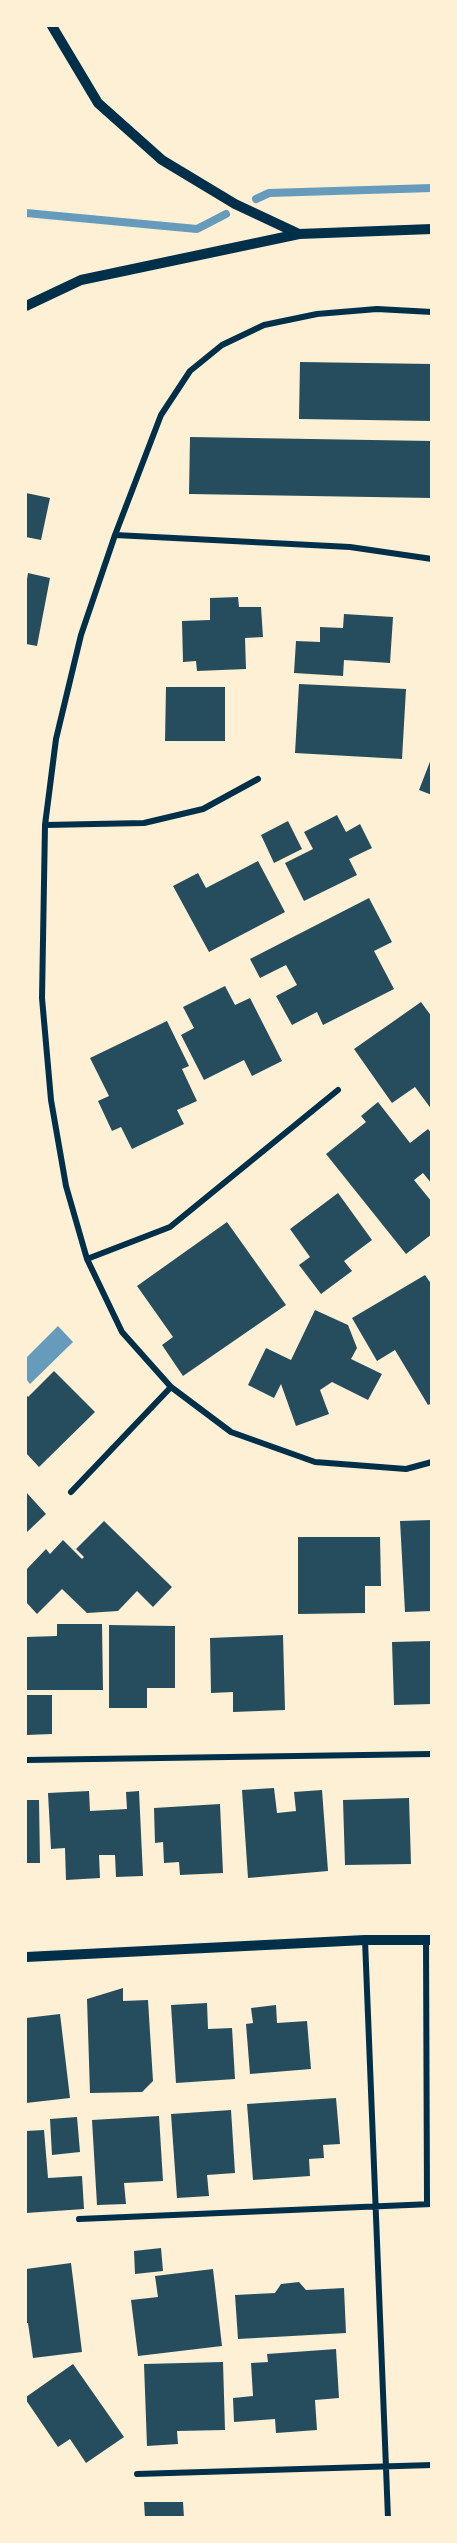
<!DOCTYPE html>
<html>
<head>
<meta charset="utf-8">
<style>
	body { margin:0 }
	#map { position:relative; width:457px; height:2543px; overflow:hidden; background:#fdf0d5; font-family:"Open Sans",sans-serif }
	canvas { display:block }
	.frame { position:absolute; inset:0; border:27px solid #fdf0d5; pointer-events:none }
</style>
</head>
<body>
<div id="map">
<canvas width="457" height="2543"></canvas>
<div class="frame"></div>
</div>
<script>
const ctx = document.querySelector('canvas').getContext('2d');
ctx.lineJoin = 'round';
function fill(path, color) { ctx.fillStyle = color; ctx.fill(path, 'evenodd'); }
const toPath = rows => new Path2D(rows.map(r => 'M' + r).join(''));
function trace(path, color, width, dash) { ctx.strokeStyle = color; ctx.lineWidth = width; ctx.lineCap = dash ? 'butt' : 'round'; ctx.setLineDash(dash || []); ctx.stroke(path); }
fill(toPath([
	[58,1326,73,1342,30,1384,26,1379,26,1358]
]), '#669bbc');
trace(toPath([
	[256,199,269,193,432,188],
	[26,213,197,229,226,214]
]), '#669bbc', 8);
fill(toPath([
	[300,362,432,364,432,421,299,419],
	[190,437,432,441,432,498,189,494],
	[26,493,50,498,41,540,26,537],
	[28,573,50,578,37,646,26,644,26,586],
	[238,597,239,607,261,607,263,637,245,638,246,669,197,671,196,661,183,662,182,621,210,620,210,598],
	[344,614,393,617,390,663,344,660,343,676,294,673,296,641,320,642,320,627,343,628],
	[299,684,406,689,402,759,295,753],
	[166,687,225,687,225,741,165,741],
	[431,759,432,760,432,795,419,790],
	[337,815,346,832,360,824,372,848,349,859,357,875,304,901,285,863,313,849,304,832],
	[288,821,302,849,274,863,261,835],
	[258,861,285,912,209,952,173,886,198,873,206,888],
	[369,898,392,942,374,951,394,989,323,1025,317,1012,292,1025,276,996,297,985,286,965,260,978,250,959],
	[225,986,235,1005,250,998,282,1061,252,1076,244,1060,204,1080,181,1035,194,1028,183,1007],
	[421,1002,432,1017,432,1110,415,1087,392,1103,354,1049],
	[167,1021,189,1066,182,1069,197,1101,177,1110,184,1124,132,1149,121,1127,112,1131,98,1101,109,1096,90,1058],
	[378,1102,410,1143,428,1129,432,1134,432,1184,423,1173,414,1180,432,1202,432,1234,406,1254,326,1154,366,1122,361,1116],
	[338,1193,372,1240,344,1261,352,1271,321,1294,299,1265,310,1257,290,1229],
	[227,1222,286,1305,183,1376,162,1345,173,1337,137,1286],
	[425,1275,432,1285,432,1403,428,1405,395,1350,377,1361,352,1318],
	[315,1310,348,1325,357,1348,351,1359,382,1374,368,1400,332,1382,320,1390,329,1414,296,1426,281,1384,274,1398,248,1385,266,1348,291,1360],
	[54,1371,95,1412,39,1467,26,1453,26,1394,28,1397],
	[26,1492,46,1514,26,1533],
	[432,1520,432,1611,405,1612,400,1521],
	[104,1521,172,1587,153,1607,137,1591,118,1611,87,1613,62,1589,37,1614,26,1602,26,1570,46,1549,50,1554,63,1540,82,1559,84,1557,76,1549],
	[298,1537,380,1537,381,1586,365,1586,365,1613,298,1614],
	[57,1624,102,1624,103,1690,26,1690,26,1637,57,1636],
	[109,1625,175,1626,175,1688,147,1688,147,1708,109,1708],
	[283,1635,285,1710,233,1712,233,1692,211,1693,210,1638],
	[432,1641,432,1704,394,1705,392,1642],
	[26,1695,52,1695,52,1734,26,1735],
	[274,1788,277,1813,296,1811,294,1792,322,1790,328,1871,248,1878,242,1790],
	[89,1791,90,1811,127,1809,126,1792,139,1791,143,1876,116,1877,115,1855,99,1855,100,1878,66,1880,65,1848,51,1849,48,1793],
	[409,1798,411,1864,345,1865,343,1800],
	[26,1800,39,1800,40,1863,26,1863],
	[220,1804,223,1873,180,1875,179,1862,164,1863,163,1842,155,1843,154,1808],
	[123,1988,123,2001,148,2000,153,2081,142,2092,90,2093,87,1999],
	[207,2003,208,2029,232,2028,235,2079,176,2083,171,2005],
	[276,2005,277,2023,307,2021,311,2069,250,2074,246,2024,253,2023,251,2008],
	[60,2014,70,2098,26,2103,26,2018],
	[336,2098,340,2144,323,2145,324,2158,309,2159,310,2176,253,2180,247,2104],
	[231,2110,235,2173,207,2175,209,2196,177,2198,171,2114],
	[159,2116,163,2181,124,2183,126,2204,97,2205,92,2120],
	[77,2117,80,2152,52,2155,50,2119],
	[44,2130,48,2178,82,2176,84,2209,26,2213,26,2131],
	[161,2248,163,2271,135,2274,134,2251],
	[71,2263,82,2352,33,2358,28,2323,26,2323,26,2269],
	[213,2269,222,2346,138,2356,131,2300,158,2297,155,2276],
	[299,2282,306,2290,344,2288,346,2333,238,2339,235,2295,275,2293,281,2284],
	[336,2349,339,2398,315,2400,317,2430,276,2433,275,2419,234,2422,233,2398,253,2396,251,2363,268,2362,267,2354],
	[223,2362,225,2430,177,2431,178,2444,147,2446,144,2364],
	[73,2364,124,2437,86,2463,70,2439,58,2447,26,2400,26,2397],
	[144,2502,183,2502,184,2518,145,2518]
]), '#264d5e');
trace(toPath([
	[432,312,377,309,317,314,264,325,222,345,190,371,161,415,115,535,81,635,56,739,45,825,42,998,51,1100,66,1186,87,1259,122,1332,171,1387,231,1432,315,1462,406,1469,432,1462],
	[115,535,350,547,432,559],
	[45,825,144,823,203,809,258,779],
	[87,1259,170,1227,338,1090],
	[71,1492,171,1387],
	[26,1760,432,1754],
	[365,1940,388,2518],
	[426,1940,427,2204],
	[79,2219,432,2204],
	[137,2474,432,2465]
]), '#003049', 6);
trace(toPath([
	[52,26,98,103,162,160,235,204,299,234],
	[26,306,81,280,299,234,432,229],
	[26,1957,365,1940,432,1940]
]), '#003049', 10);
</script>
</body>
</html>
